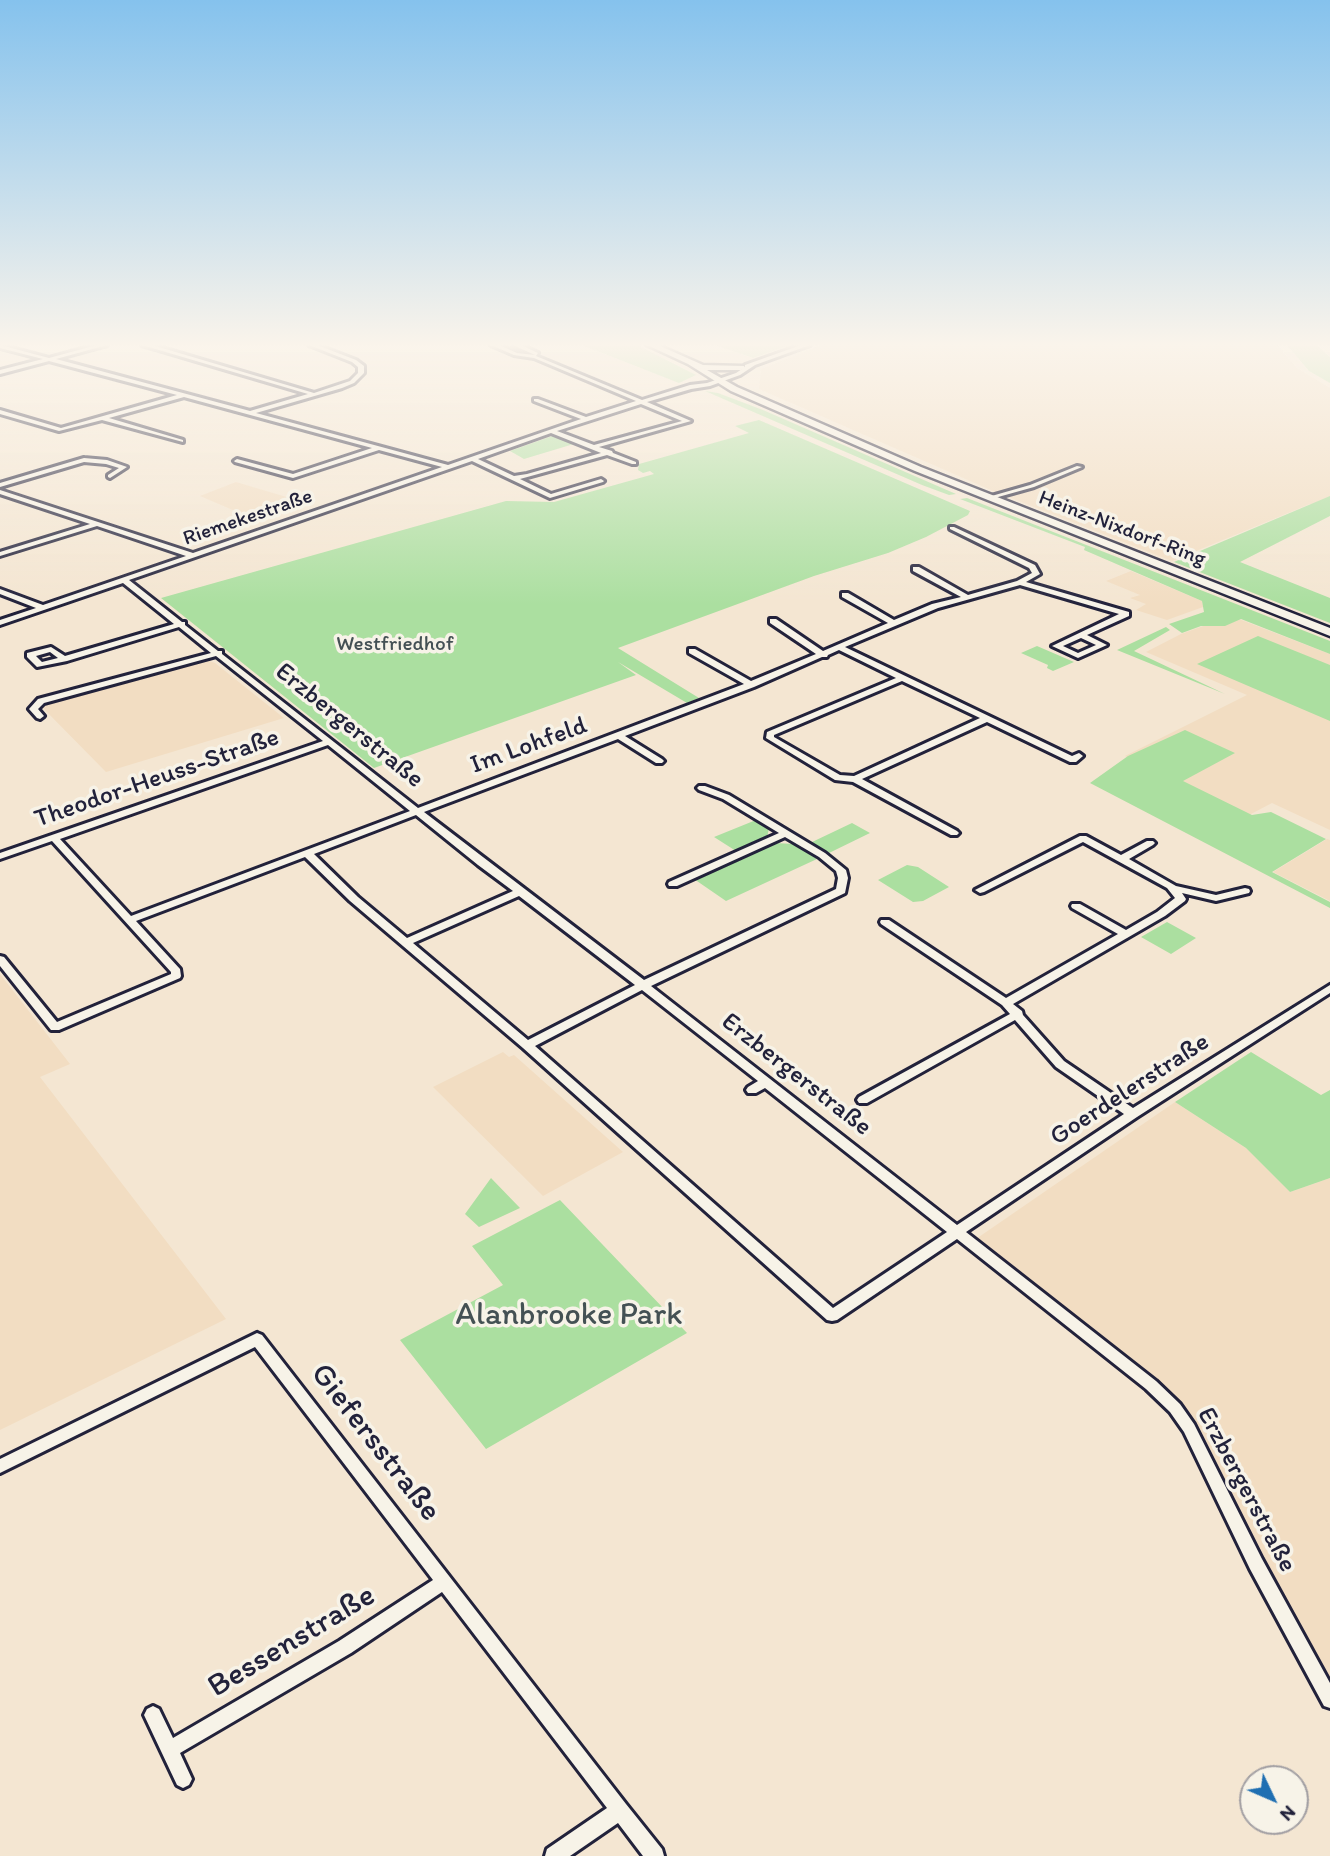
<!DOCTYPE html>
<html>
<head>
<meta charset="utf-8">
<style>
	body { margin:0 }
	#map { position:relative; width:1330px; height:1856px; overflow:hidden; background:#f4e6d2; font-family:Itim,sans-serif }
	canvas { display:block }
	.north { position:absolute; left:1239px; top:1765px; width:70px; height:70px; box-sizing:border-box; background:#f7f3e8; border:2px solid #a29fa3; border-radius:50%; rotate:134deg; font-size:19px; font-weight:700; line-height:28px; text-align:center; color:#22223b }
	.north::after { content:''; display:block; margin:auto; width:24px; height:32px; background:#1f6fb2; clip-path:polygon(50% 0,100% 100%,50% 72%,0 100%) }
</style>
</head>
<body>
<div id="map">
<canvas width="1330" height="1856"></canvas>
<div class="north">N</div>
</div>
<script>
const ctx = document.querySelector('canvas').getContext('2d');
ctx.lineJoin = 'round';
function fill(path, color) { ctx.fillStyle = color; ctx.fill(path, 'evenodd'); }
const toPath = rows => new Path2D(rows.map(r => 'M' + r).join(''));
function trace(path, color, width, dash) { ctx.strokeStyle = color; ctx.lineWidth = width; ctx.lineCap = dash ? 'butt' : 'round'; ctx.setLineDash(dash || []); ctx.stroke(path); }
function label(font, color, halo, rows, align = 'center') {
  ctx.font = font + ' Itim,sans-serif'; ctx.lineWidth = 7; ctx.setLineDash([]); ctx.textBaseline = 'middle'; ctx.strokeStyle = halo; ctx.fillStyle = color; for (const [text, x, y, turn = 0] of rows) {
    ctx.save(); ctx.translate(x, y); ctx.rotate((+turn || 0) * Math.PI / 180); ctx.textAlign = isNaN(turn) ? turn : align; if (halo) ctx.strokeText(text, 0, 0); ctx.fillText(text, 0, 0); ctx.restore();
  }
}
fill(toPath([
	[822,345,1277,345,1297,368,1330,388,1330,511,1310,504,1172,561,993,491,759,389,761,369],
	[236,482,290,498,242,514,200,496],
	[1131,571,1202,601,1203,607,1167,620,1136,610,1146,604,1130,598,1140,595,1106,581],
	[1231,616,1330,654,1330,830,1272,803,1249,815,1125,756,1247,695,1146,652,1181,634],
	[204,659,215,663,284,718,106,772,42,707,45,703],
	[1327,839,1330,840,1330,901,1273,872],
	[0,974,70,1064,40,1077,226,1319,0,1430],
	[503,1052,509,1057,514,1055,623,1152,543,1196,433,1087],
	[1175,1102,1246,1148,1290,1192,1330,1178,1330,1683,1174,1403,973,1241]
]), '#f2ddc2');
fill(toPath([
	[582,345,637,345,696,375,679,383],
	[716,345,790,345,753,358],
	[1287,345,1316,345,1330,357,1330,383,1309,371],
	[705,391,718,393,763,410,956,494,949,495,922,485],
	[759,420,970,511,968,515,926,537,888,553,814,576,618,648,699,698,687,703,618,662,636,675,374,768,161,598,506,501,554,502,654,474,650,471,643,473,638,470,639,464,749,433,735,426],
	[555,435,577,443,524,459,510,451],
	[1330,496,1330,516,1240,562,1330,598,1330,623,1174,562],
	[967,498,1330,641,1330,654,1241,619,1225,626,1201,626,1182,633,1169,624,1204,612,1202,601,1084,550,1085,547,960,499],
	[1166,627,1170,630,1134,651,1225,694,1117,650],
	[1258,636,1330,665,1330,721,1197,664],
	[1037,646,1074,662,1053,671,1047,668,1048,665,1021,653],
	[1185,730,1235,753,1183,781,1252,815,1271,812,1326,839,1272,872,1330,902,1330,908,1090,783,1128,756],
	[756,820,769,828,767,838,736,851,714,837],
	[852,823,870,833,829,853,810,843],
	[775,843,794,844,817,859,726,901,694,879],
	[907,865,918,867,949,887,923,901,913,902,878,880],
	[1167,922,1196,938,1171,954,1141,937],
	[1251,1052,1321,1095,1330,1090,1330,1178,1290,1192,1246,1148,1175,1102],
	[491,1178,520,1208,479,1227,465,1214],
	[560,1200,687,1333,486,1449,400,1340,503,1285,472,1246]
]), '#abdfa0');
const street = toPath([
	[0,345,49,358,97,345,107,345,56,359,250,411,308,394,142,345,152,345,314,393,350,381,358,373,358,367,352,362,309,345,317,345,356,360,364,366,364,373,354,383,342,388,256,413,448,465,581,419,534,401,534,399,538,399,586,417,636,401,534,358,514,355,491,345,499,345,517,353,535,355,513,345,521,345,538,353,536,356,642,400,690,385,707,383,736,373,745,367,745,365,801,345,810,345,755,365,740,375,710,386,691,389,647,402,691,421,599,447,612,451,613,453,636,462,636,464,632,464,607,455,520,479,551,494,601,479,604,481,603,482,550,498,472,461,129,580,182,622,185,622,185,625,218,651,222,651,222,654,418,808,744,684,689,653,689,649,695,649,751,681,816,654,770,623,770,619,776,619,823,651,888,623,842,597,842,593,848,593,894,620,932,604,961,597,913,571,913,567,919,567,968,595,1017,581,1032,573,1029,568,950,529,950,527,954,527,1035,565,1040,574,1026,582,1129,612,1129,616,1087,635,1107,645,1078,658,1052,646,1119,614,1020,585,938,608,845,647,1072,756,1079,753,1083,756,1076,762,1070,762,987,722,862,779,957,831,959,833,957,835,951,835,853,782,835,780,766,738,767,732,896,678,839,650,828,655,827,657,822,657,754,687,625,736,662,759,664,761,662,763,656,763,618,739,424,812,644,980,836,889,838,878,836,871,819,857,785,837,677,886,669,886,668,884,669,882,779,833,723,799,699,790,697,788,699,786,705,786,729,795,825,853,846,870,848,878,845,893,651,986,957,1225,1124,1114,1056,1067,1015,1020,867,1103,859,1103,857,1100,859,1097,1010,1014,1002,1005,881,924,880,922,881,920,889,920,1006,998,1118,934,1072,908,1071,906,1072,904,1080,904,1126,930,1157,912,1175,898,1167,888,1083,842,984,892,980,893,975,890,1080,836,1086,836,1121,855,1147,841,1153,841,1155,843,1153,845,1129,859,1176,886,1216,895,1245,888,1249,889,1250,891,1249,893,1216,901,1182,893,1186,899,1185,901,1165,916,1013,1004,1022,1011,1023,1015,1064,1061,1133,1108,1330,985,1330,993,1137,1117,966,1232,1156,1381,1180,1404,1194,1424,1262,1559,1330,1683,1330,1708,1324,1706,1250,1569,1184,1432,1170,1412,1146,1389,957,1239,837,1320,832,1321,827,1320,523,1048,350,901,305,857,136,921,180,969,181,976,180,978,59,1030,51,1030,0,966,0,956,4,957,57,1022,171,974,171,972,52,841,0,859,0,853,323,741,216,656,44,703,38,709,44,716,40,719,37,718,29,709,38,699,211,653,179,627,67,661,37,667,27,657,27,653,51,647,65,656,174,624,123,583,0,625,0,620,36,608,0,594,0,589,43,605,186,556,97,526,0,556,0,552,90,524,0,494,0,490,193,553,442,467,379,450,293,478,235,462,234,461,237,459,293,474,372,448,184,397,109,418,183,440,183,442,102,420,59,431,0,414,0,410,61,428,177,395,49,361,0,374,0,370,43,359,0,348,0,345],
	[641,404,682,421,594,445,557,431,641,404],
	[551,433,601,453,527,474,514,476,478,459,551,433],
	[1081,638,1096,645,1078,653,1063,646,1081,638],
	[50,652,58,658,42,662,36,656,50,652],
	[902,681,980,718,854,776,840,775,774,737,774,735,902,681],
	[328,745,410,811,131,916,60,839,328,745],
	[416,815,478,865,513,891,407,938,358,897,314,854,416,815],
	[519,896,635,985,528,1040,413,943,519,896],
	[642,990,758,1081,748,1087,746,1090,748,1093,756,1093,765,1088,947,1232,833,1308,535,1046,642,990],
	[84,458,107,460,127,467,110,478,108,477,108,475,119,468,106,464,84,462,0,487,0,483,84,458],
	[1077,466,1082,467,1034,487,991,499,988,497,1030,485,1077,466],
	[257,1333,262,1335,626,1804,662,1849,664,1856,643,1856,618,1823,570,1856,545,1856,547,1849,607,1808,442,1592,351,1653,180,1753,192,1779,189,1785,183,1788,177,1785,144,1715,147,1709,153,1706,159,1709,173,1738,339,1641,433,1580,255,1347,0,1473,0,1459,257,1333]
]);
const secondary = toPath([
	[647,345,658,345,703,365,744,366,745,368,741,370,707,370,737,387,921,467,1330,628,1330,636,915,471,731,391,688,364,647,345]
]);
trace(street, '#22223b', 6);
trace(secondary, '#22223b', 5);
fill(street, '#f7f3e8');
fill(secondary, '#f7f3e8');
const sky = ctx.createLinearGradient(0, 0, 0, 605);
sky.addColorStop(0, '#85c2ed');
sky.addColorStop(0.57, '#faf4eb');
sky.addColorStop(1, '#faf4eb00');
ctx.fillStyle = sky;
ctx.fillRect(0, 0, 1330, 605);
label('21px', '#22223b', '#f7f3e8', [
	["Riemekestraße",248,518,-19],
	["Heinz-Nixdorf-Ring",1122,529,21]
]);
label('21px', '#445154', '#f7f3e8', [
	["Westfriedhof",395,645]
]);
label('26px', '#22223b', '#f7f3e8', [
	["Erzbergerstraße",349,726,39],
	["Im Lohfeld",529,746,-20],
	["Theodor-Heuss-Straße",157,779,-19],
	["Erzbergerstraße",796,1075,38],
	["Goerdelerstraße",1130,1090,-33],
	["Erzbergerstraße",1246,1490,62]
]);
label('32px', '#445154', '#f7f3e8', [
	["Alanbrooke Park",569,1316]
]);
label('32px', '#22223b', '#f7f3e8', [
	["Giefersstraße",375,1443,52],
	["Bessenstraße",292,1642,-31]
]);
</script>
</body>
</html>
